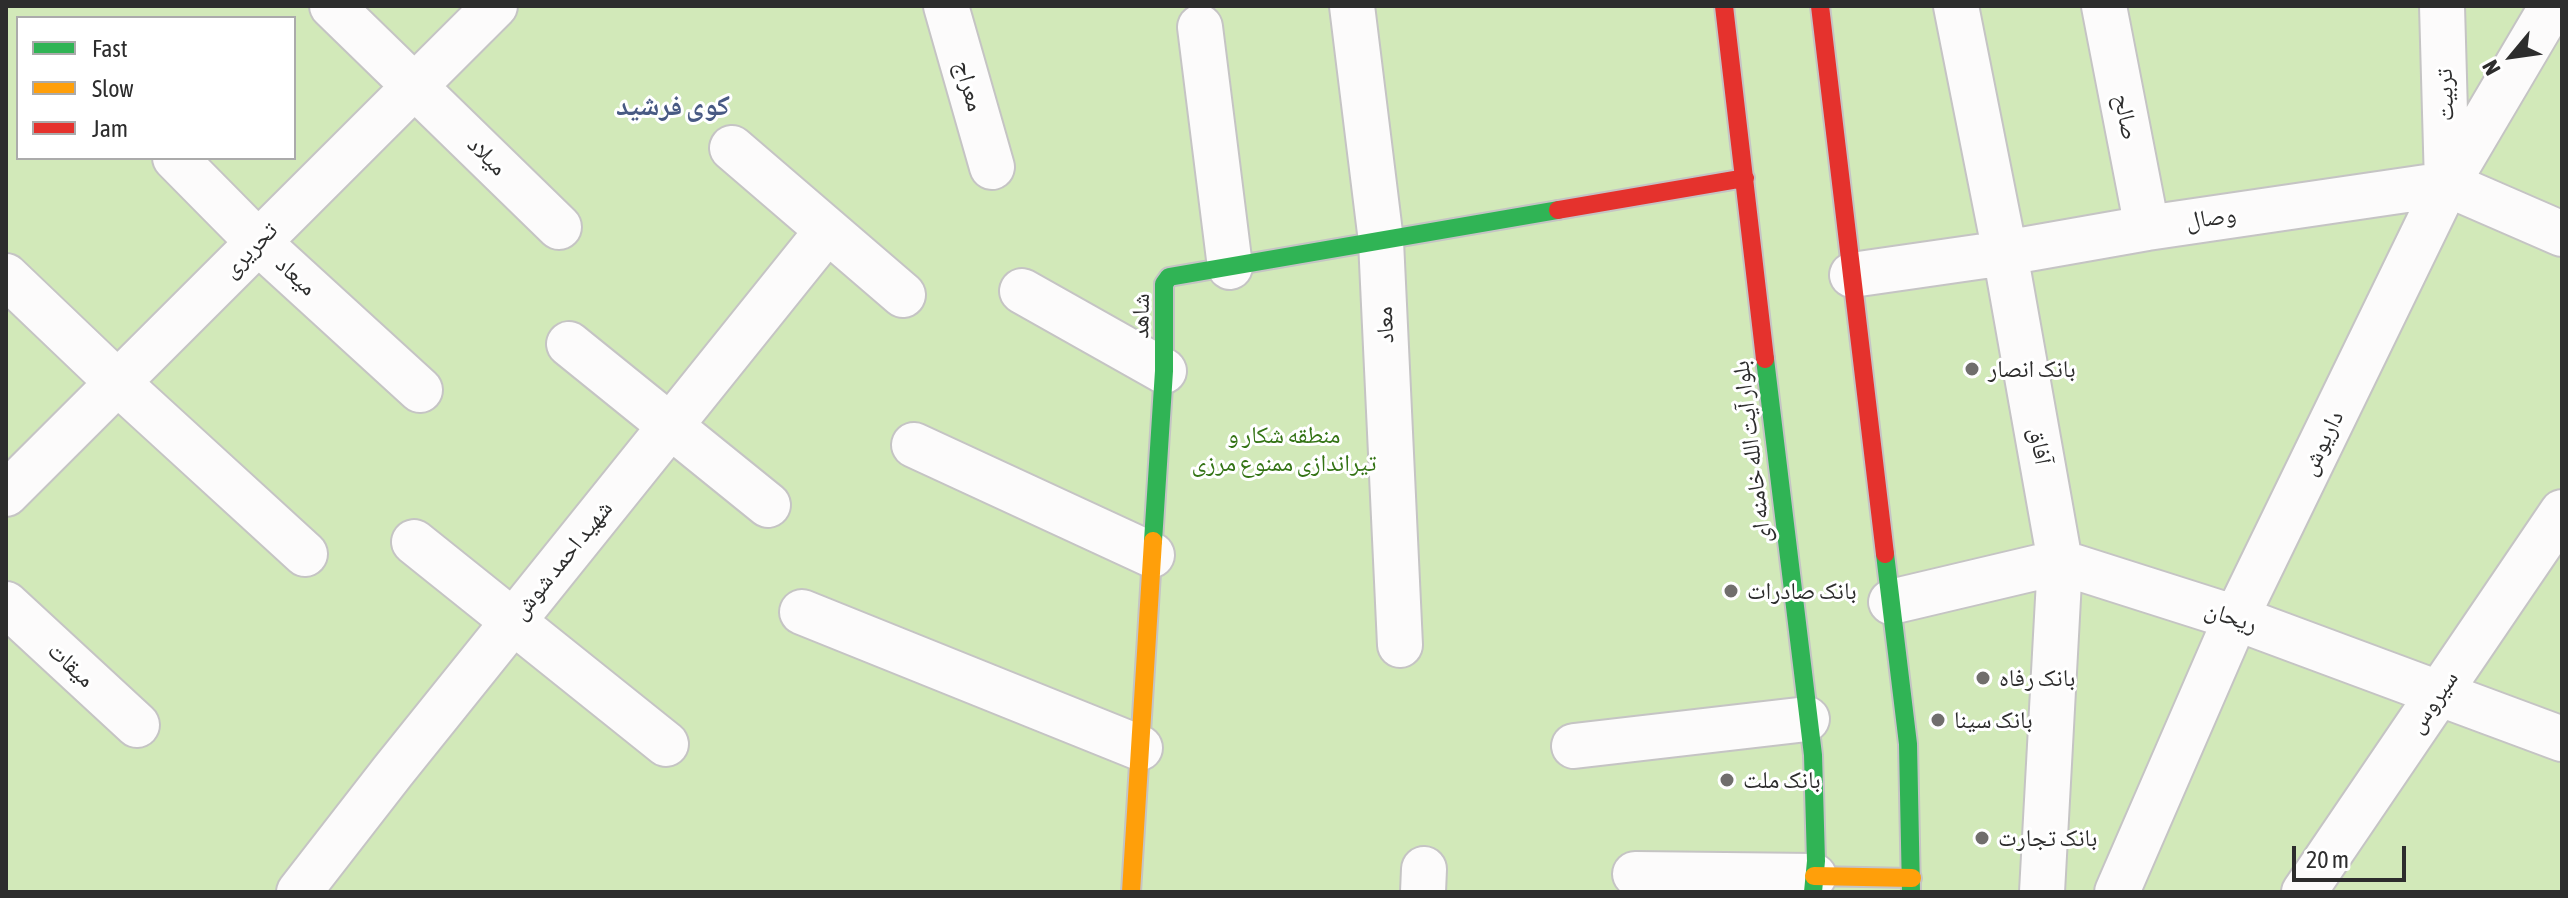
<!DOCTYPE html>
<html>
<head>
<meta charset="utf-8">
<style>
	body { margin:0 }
	#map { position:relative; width:2568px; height:898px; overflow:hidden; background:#ece7e2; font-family:"Asap Condensed",sans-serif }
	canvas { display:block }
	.frame { position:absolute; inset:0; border:8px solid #2d2d2d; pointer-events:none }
	.legend { position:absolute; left:16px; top:16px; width:280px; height:144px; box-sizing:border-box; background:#fff; border:2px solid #ababab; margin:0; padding:10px 14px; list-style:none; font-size:24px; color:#2d2d2d }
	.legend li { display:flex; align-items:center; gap:16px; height:40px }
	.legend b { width:40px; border:2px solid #ababab }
	.north { position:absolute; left:2472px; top:16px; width:80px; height:80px; -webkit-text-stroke:6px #fff; paint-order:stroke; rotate:241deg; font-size:22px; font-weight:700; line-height:32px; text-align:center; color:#2d2d2d }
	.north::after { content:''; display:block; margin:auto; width:28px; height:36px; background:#2d2d2d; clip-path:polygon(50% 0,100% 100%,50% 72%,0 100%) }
	.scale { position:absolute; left:2292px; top:846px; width:114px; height:36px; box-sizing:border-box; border:4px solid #2d2d2d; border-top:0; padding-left:10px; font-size:24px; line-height:28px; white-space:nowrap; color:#2d2d2d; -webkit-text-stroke:6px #fff; paint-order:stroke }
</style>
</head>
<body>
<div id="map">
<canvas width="2568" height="898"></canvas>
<div class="frame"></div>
<ul class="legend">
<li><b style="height:10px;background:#30b455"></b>Fast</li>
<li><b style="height:10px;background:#ff9f0a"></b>Slow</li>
<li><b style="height:10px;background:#e5322d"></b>Jam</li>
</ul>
<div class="north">N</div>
<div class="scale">20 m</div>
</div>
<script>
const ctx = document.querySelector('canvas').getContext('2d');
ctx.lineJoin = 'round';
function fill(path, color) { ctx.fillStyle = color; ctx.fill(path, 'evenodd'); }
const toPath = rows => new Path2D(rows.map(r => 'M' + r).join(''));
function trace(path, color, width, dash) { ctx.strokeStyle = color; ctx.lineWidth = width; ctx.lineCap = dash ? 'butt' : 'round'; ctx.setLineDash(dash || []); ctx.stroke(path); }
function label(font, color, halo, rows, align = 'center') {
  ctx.font = font + ' "Asap Condensed","Noto Naskh Arabic",sans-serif'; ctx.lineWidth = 6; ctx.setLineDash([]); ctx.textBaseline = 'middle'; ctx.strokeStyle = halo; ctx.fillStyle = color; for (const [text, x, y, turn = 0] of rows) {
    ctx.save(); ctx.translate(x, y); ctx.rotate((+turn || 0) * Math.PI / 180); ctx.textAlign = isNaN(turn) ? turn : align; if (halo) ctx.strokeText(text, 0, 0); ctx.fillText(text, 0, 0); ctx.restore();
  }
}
fill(toPath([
	[6,6,2562,6,2562,892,6,892],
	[18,18,294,18,294,158,18,158]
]), '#d2e9b9');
const street = toPath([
	[332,6,559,227],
	[946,6,992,167],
	[1352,6,1381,241,1400,645],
	[1956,6,2005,253,2060,562,2042,892],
	[2104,6,2147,228],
	[2442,6,2447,184],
	[1200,27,1230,267],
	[732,148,903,295],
	[175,158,258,242,420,390],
	[1852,275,2005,253,2147,228,2447,184,2562,234],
	[6,276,117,382,305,554],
	[1022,291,1164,371],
	[569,344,768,505],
	[914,445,1152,555],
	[6,494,495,6],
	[414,542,666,744],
	[1891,602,2060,562,2236,618,2562,739],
	[6,604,137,725],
	[802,612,1140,748],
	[1574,746,1807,719],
	[1635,874,1814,876],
	[299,892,393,771,827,231],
	[1423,892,1424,869],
	[2117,892,2236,618,2447,184,2552,6],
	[2304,892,2562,512]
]);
const fast = toPath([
	[1765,359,1813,755,1816,861,1813,892],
	[1153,541,1164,371,1164,284,1169,277,1558,210],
	[1885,554,1908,744,1911,892]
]);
const slow = toPath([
	[1814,876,1912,878],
	[1131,892,1153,541]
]);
const jam = toPath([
	[1724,6,1765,359],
	[1820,6,1885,554],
	[1558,210,1745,178]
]);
trace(street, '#c5c4c4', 48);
trace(fast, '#c5c4c4', 22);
trace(slow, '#c5c4c4', 22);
trace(jam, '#c5c4c4', 22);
trace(street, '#fcfbfb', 44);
trace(fast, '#30b455', 18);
trace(slow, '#ff9f0a', 18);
trace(jam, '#e5322d', 18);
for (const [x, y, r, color] of [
	[1972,369,8,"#706e6c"],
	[1731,591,8,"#706e6c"],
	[1983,678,8,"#706e6c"],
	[1938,720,8,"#706e6c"],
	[1727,780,8,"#706e6c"],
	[1982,838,8,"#706e6c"]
]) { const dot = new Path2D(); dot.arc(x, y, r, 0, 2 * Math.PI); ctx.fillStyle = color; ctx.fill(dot); trace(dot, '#fff', 3); }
label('24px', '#2d2d2d', '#fff', [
	["معراج",969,86,74],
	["تربیت",2445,95,-92],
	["صالح",2126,117,79],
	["میلاد",487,156,45],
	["وصال",2211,218,-8],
	["تحریری",250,250,-45],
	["میعاد",296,276,43],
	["شاهد",1141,316,-89],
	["معاد",1385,325,-93],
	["داریوش",2322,443,-64],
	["آفاق",2040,446,80],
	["بلوار آیت الله خامنه ای",1752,452,-97],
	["شهید احمد شوش",562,560,-51],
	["ریحان",2231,617,19],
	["میقات",71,665,43],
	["سیروس",2433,702,-56]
]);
label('24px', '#2d2d2d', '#fff', [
	["بانک انصار",1988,369],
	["بانک صادرات",1747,591],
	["بانک رفاه",1999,678],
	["بانک سینا",1954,720],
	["بانک ملت",1743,780],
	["بانک تجارت",1998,838]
], 'left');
label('24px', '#337314', '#fff', [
	["منطقه شکار و",1284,435],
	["تیراندازی ممنوع مرزی",1284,463]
]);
label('bold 28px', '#485a83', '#fff', [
	["کوی فرشید",673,106]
]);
</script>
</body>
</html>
